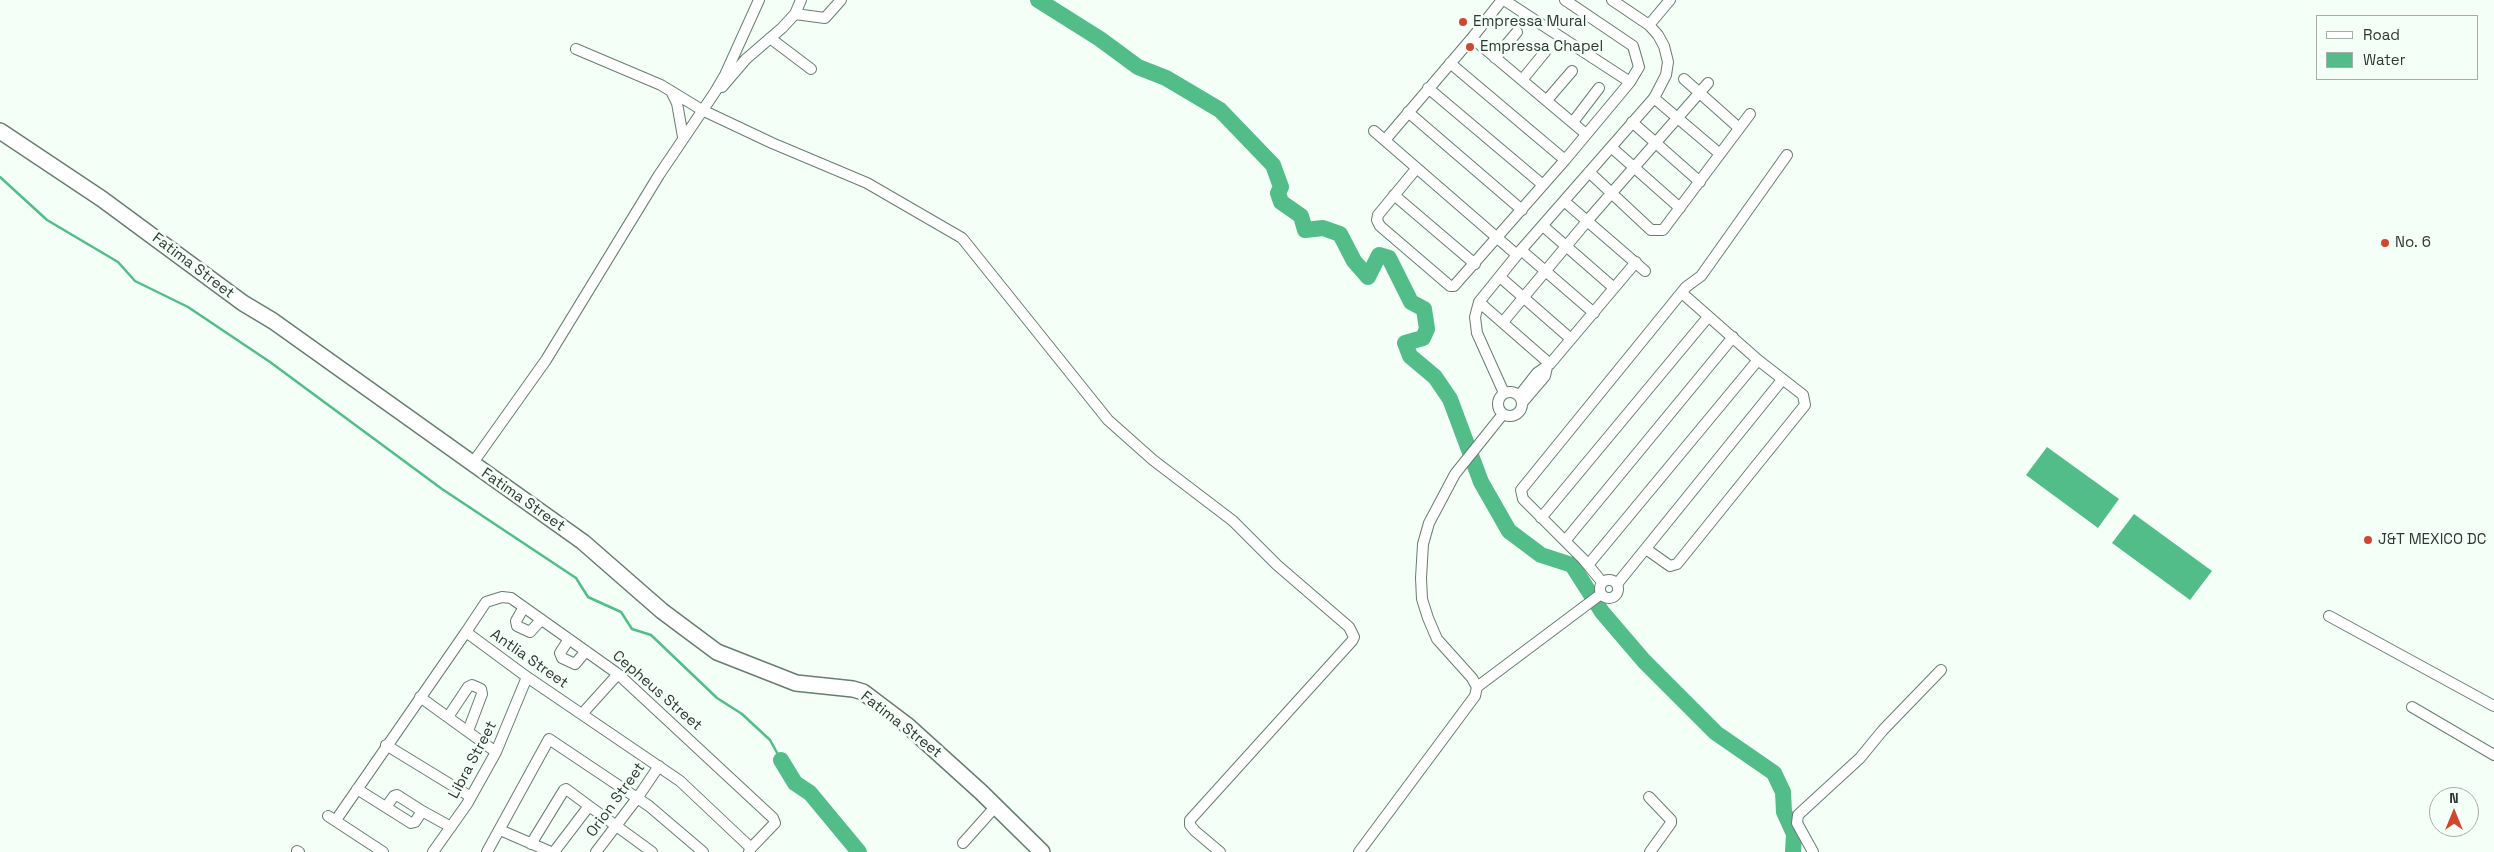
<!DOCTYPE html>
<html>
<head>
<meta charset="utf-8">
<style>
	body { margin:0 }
	#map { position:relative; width:2494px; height:852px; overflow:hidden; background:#f4fff8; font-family:"Space Grotesk",sans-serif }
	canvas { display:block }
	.legend { position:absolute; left:2316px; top:15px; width:162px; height:65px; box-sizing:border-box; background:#f4fff8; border:1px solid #a5afa9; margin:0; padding:6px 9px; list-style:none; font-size:15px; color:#2e3832 }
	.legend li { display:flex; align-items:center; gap:10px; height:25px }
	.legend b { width:25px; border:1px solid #a5afa9 }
	.north { position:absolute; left:2429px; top:787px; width:50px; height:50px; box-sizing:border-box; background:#f4fff8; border:1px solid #a5afa9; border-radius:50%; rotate:0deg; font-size:14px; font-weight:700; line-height:20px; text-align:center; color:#2e3832 }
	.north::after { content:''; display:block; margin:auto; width:18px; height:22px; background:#d1462e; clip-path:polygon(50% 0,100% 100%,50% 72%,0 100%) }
</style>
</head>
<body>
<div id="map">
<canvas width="2494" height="852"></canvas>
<ul class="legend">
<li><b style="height:6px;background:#fff"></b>Road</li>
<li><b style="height:14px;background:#52bd88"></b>Water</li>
</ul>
<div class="north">N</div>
</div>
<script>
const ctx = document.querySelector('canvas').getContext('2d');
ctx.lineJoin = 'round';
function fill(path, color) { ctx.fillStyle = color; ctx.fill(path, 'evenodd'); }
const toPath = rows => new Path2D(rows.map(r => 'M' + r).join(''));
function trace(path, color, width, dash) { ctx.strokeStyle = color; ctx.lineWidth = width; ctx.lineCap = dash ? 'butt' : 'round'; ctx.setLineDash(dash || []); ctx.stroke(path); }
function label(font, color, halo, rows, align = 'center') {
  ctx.font = font + ' "Space Grotesk",sans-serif'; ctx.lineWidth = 5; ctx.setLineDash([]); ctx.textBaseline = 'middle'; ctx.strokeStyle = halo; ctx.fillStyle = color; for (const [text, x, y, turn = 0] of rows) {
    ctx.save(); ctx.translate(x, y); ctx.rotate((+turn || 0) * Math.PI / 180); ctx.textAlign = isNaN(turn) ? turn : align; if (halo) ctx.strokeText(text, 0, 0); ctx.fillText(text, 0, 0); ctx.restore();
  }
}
fill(toPath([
	[2047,447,2119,499,2098,528,2026,475],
	[2134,514,2212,571,2190,600,2112,543]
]), '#52bd88');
trace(toPath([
	[0,177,47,220,118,262,135,281,188,307,270,362,442,489,576,578,588,597,621,612,632,629,651,635,717,698,742,714,770,740,781,760]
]), '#52bd88', 2.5);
trace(toPath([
	[1038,0,1100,39,1138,67,1166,78,1220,110,1273,165,1281,187,1278,193,1281,202,1301,216,1305,230,1323,228,1340,234,1354,261,1368,277,1379,255,1389,258,1411,302,1424,309,1427,329,1423,338,1405,343,1410,356,1435,377,1450,399,1481,482,1509,531,1541,555,1572,565,1602,612,1644,661,1716,733,1774,773,1783,792,1784,812,1794,834,1793,852],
	[781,760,795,783,810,793,859,852]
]), '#52bd88', 16);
const street = toPath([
	[1504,0,1630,82],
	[795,14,801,0],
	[1649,25,1670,0],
	[770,38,811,69],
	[1472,38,1586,134],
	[576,49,661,85,702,110,772,143,867,183,962,238,1108,420,1153,460,1233,521,1277,565,1349,627,1354,637,1352,641,1190,820,1190,825,1195,831,1220,852],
	[1495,58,1517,32],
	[1450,63,1565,160],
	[1684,79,1739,128],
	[1522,80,1545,52],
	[722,87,746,59,782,28,795,14,825,18,841,0],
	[1428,88,1543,185],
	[671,91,677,103,683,137],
	[1654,98,1720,154],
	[1547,100,1572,71],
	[1408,112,1522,210],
	[1573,122,1599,88],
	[1632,122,1700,182],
	[1374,131,1517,255],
	[1385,140,1472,38,1502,0],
	[1611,147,1680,208],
	[1416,169,1378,215,1377,220,1380,226,1450,286,1454,286,1565,160,1630,82,1639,67,1633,46,1565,0],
	[1589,172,1651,230,1663,230,1750,114],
	[1394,195,1475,264],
	[1564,201,1645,271],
	[1543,226,1614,288],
	[1521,250,1594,313],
	[1500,277,1571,339],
	[1479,302,1550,364],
	[1503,322,1588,220,1708,83],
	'1498 404a12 12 0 1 1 24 0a12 12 0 1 1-24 0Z',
	[1504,393,1477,333,1475,317,1479,302,1521,250,1654,98,1666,75,1668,62,1664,46,1658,35,1649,25,1612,0],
	[1519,396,1537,373,1550,364,1636,262],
	[1522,403,1545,376,1547,367],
	[472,464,546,360,659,175,715,92,725,75,759,0],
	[1541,518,1708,317],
	[1565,541,1733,337],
	[1646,549,1670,566,1677,564,1805,405,1803,395,1758,360,1682,293],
	[1588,565,1758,360],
	'1600 589a9 9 0 1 1 18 0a9 9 0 1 1-18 0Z',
	[1602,582,1583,559,1523,499,1521,490,1686,287,1701,276,1787,155],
	[1617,584,1782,380],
	[524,607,516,621,517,626,530,632,541,620],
	[2329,616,2494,706],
	[466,632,486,602,502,597,511,598,618,674,773,818,775,823,751,848],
	[569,639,560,653,562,658,575,664,586,651],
	[1477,687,1601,594],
	[420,697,496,752],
	[2412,707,2494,755],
	[582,714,618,674],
	[448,717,468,687,472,685,481,689,482,694,468,731],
	[386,745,471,797],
	[357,789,411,823,415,822,422,811,451,827],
	[1649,797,1671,820,1671,823,1650,852],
	[386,807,394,796,397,795,422,811],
	[328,816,383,852],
	[336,820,466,632,527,677,680,781,751,848,749,852],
	[500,830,551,852,554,852,589,806,652,852],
	[963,843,996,806],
	[531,844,564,790,566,789,589,806],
	[297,851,299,852],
	[433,852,467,804,496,752,527,677],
	[487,852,549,739,649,806,703,852],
	[596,852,638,797,659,766],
	[1359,852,1475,696,1477,687,1472,678,1437,639,1428,618,1422,599,1421,578,1423,544,1429,523,1455,474,1503,414],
	[1813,852,1797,823,1798,815,1860,758,1883,730,1941,670]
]);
const secondary = toPath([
	[0,131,102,199,243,303,273,321,583,542,662,611,717,652,796,683,853,689,863,692,908,726,981,792,1042,852]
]);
trace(street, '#667e70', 12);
trace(secondary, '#667e70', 18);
trace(street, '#fff', 10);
trace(secondary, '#fff', 15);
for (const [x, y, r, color] of [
	[1463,22,5,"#d1462e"],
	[1470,47,5,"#d1462e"],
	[2385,243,5,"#d1462e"],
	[2368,540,5,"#d1462e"]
]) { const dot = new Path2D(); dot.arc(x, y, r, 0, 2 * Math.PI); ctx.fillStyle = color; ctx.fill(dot); trace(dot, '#f4fff8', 2); }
label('15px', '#2e3832', '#f4fff8', [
	["Empressa Mural",1473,22],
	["Empressa Chapel",1480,47],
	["No. 6",2395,243],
	["J&T MEXICO DC",2378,540]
], 'left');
label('15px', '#2e3832', '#f4fff8', [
	["Fatima Street",193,266,37],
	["Fatima Street",523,500,35],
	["Antlia Street",529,659,35],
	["Cepheus Street",657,691,41],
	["Fatima Street",901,725,38],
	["Libra Street",473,760,-62],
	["Orion Street",616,800,-54]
]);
</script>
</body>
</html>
